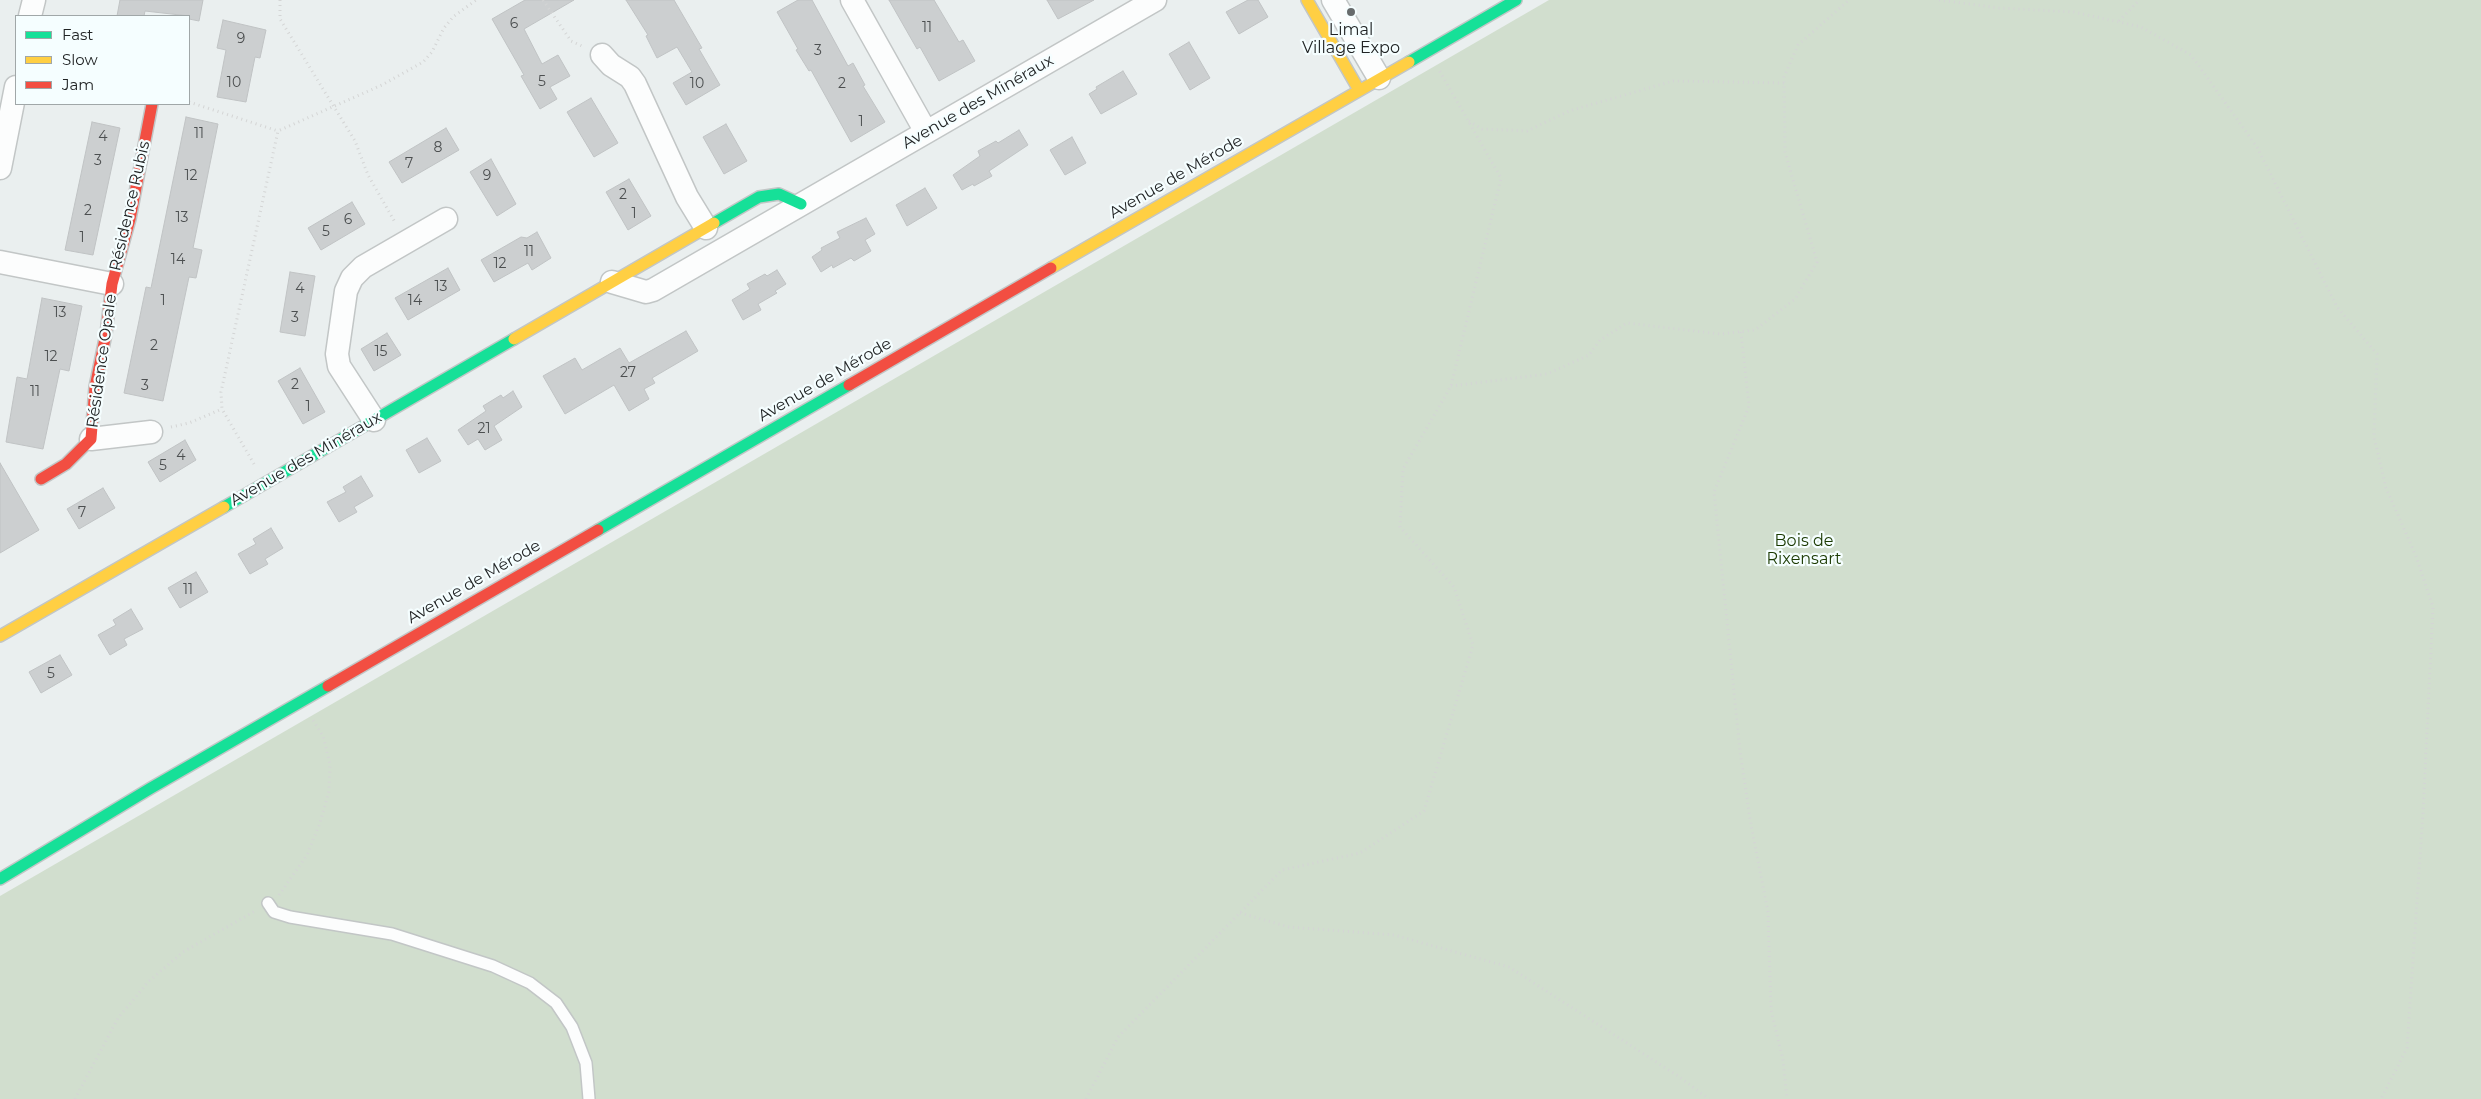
<!DOCTYPE html>
<html>
<head>
<meta charset="utf-8">
<style>
	body { margin:0 }
	#map { position:relative; width:2481px; height:1099px; overflow:hidden; background:#eaefef; font-family:Montserrat,sans-serif }
	canvas { display:block }
	.legend { position:absolute; left:15px; top:15px; width:175px; height:90px; box-sizing:border-box; background:#f5feff; border:1px solid #a0a7a8; margin:0; padding:6px 9px; list-style:none; font-size:15px; color:#212425 }
	.legend li { display:flex; align-items:center; gap:10px; height:25px }
	.legend b { width:25px; border:1px solid #a0a7a8 }
</style>
</head>
<body>
<div id="map">
<canvas width="2481" height="1099"></canvas>
<ul class="legend">
<li><b style="height:6px;background:#16e098"></b>Fast</li>
<li><b style="height:6px;background:#ffcf43"></b>Slow</li>
<li><b style="height:6px;background:#f24e42"></b>Jam</li>
</ul>
</div>
<script>
const ctx = document.querySelector('canvas').getContext('2d');
ctx.lineJoin = 'round';
function fill(path, color) { ctx.fillStyle = color; ctx.fill(path, 'evenodd'); }
const toPath = rows => new Path2D(rows.map(r => 'M' + r).join(''));
function trace(path, color, width, dash) { ctx.strokeStyle = color; ctx.lineWidth = width; ctx.lineCap = dash ? 'butt' : 'round'; ctx.setLineDash(dash || []); ctx.stroke(path); }
function label(font, color, halo, rows, align = 'center') {
  ctx.font = font + ' Montserrat,sans-serif'; ctx.lineWidth = 4.5; ctx.setLineDash([]); ctx.textBaseline = 'middle'; ctx.strokeStyle = halo; ctx.fillStyle = color; for (const [text, x, y, turn = 0] of rows) {
    ctx.save(); ctx.translate(x, y); ctx.rotate((+turn || 0) * Math.PI / 180); ctx.textAlign = isNaN(turn) ? turn : align; if (halo) ctx.strokeText(text, 0, 0); ctx.fillText(text, 0, 0); ctx.restore();
  }
}
fill(toPath([
	[1549,0,2481,0,2481,1099,0,1099,0,896]
]), '#d1dece');
const building = toPath([
	[120,0,203,0,199,21,189,19,189,16,145,11,144,16,117,16,120,0],
	[525,0,574,0,524,29,542,64,558,55,570,76,550,87,557,99,540,109,521,76,524,75,492,19,525,0],
	[626,0,674,0,702,48,699,49,720,85,686,105,673,83,692,72,677,47,657,58,646,36,648,35,626,0],
	[798,0,812,0,848,66,853,63,865,85,863,86,885,122,851,142,811,70,809,71,796,50,798,49,777,12,798,0],
	[889,0,934,0,959,42,963,40,975,61,939,81,920,47,917,49,889,0],
	[1047,0,1094,0,1058,19,1047,0],
	[1248,0,1258,0,1268,17,1239,34,1226,12,1248,0],
	[223,20,266,30,260,58,255,57,246,102,217,97,226,50,217,48,223,20],
	[1189,42,1210,78,1190,90,1169,54,1189,42],
	[1123,71,1137,94,1101,114,1089,94,1097,89,1096,87,1123,71],
	[591,98,618,143,594,157,567,112,591,98],
	[186,117,218,124,193,248,202,250,196,278,189,277,163,401,124,393,146,287,151,288,186,117],
	[92,122,120,128,93,255,65,250,92,122],
	[726,124,747,161,724,174,703,137,726,124],
	[446,128,459,150,402,183,389,162,446,128],
	[1019,130,1028,145,989,171,992,176,974,186,973,184,962,190,953,175,980,156,978,151,996,141,998,143,1019,130],
	[1072,137,1086,163,1065,175,1050,150,1072,137],
	[491,159,516,204,497,216,470,172,491,159],
	[629,179,651,216,628,230,606,192,629,179],
	[925,188,937,208,907,226,896,205,925,188],
	[352,202,365,224,321,250,308,228,352,202],
	[866,218,875,234,865,240,871,251,854,261,851,258,833,268,832,265,821,272,812,257,822,250,821,248,840,238,837,232,866,218],
	[537,232,551,258,532,270,528,263,494,282,481,260,521,237,527,238,537,232],
	[448,268,460,290,408,320,395,298,448,268],
	[777,270,786,284,775,291,777,293,758,304,761,310,743,320,732,300,750,289,747,284,765,274,767,276,777,270],
	[290,272,315,276,305,336,280,332,290,272],
	[42,298,82,306,69,371,60,369,43,449,6,442,17,377,27,379,42,298],
	[686,331,698,351,652,378,655,383,644,389,649,399,629,411,614,385,565,414,543,376,575,358,582,370,620,348,629,363,686,331],
	[387,333,401,355,374,371,361,349,387,333],
	[300,368,325,412,303,424,278,381,300,368],
	[513,391,522,407,494,426,502,440,485,450,478,439,468,445,458,430,486,411,483,406,501,395,503,398,513,391],
	[427,438,441,461,419,473,406,450,427,438],
	[185,440,196,460,160,482,148,462,185,440],
	[0,463,39,530,0,553,0,463],
	[361,476,373,496,354,507,357,512,339,522,327,502,346,492,343,487,361,476],
	[103,488,115,508,79,529,67,509,103,488],
	[271,528,283,548,265,559,268,564,250,574,238,554,256,544,253,539,271,528],
	[196,572,208,592,180,608,168,588,196,572],
	[131,609,143,629,124,639,127,645,110,655,98,635,116,625,113,620,131,609],
	[60,655,72,675,41,693,29,672,60,655]
]);
fill(building, '#cccfd0');
trace(building, '#c0c3c4', 1);
const lane = toPath([
	[268,903,274,912,290,917,392,934,493,966,530,983,556,1003,572,1027,586,1063,589,1099]
]);
const street = toPath([
	[852,0,926,132],
	[1333,0,1379,78],
	[30,16,34,0],
	[602,55,611,65,630,77,635,84,687,197,706,228],
	[0,168,16,87],
	[0,262,112,284],
	[612,282,646,292,653,290,1155,0],
	[374,420,339,366,337,354,346,291,352,278,363,267,446,219],
	[91,439,151,432]
]);
const fast = toPath([
	[1409,62,1516,0],
	[714,223,759,197,779,194,801,204],
	[224,507,514,339],
	[598,530,849,385],
	[0,879,151,788,328,686]
]);
const slow = toPath([
	[1307,0,1359,90],
	[1051,268,1409,62],
	[514,339,714,223],
	[0,636,224,507]
]);
const jam = toPath([
	[849,385,1051,268],
	[41,479,66,464,91,439,95,387,106,334,112,284,130,219,152,104],
	[328,686,598,530]
]);
trace(lane, '#c2c6c6', 14);
trace(street, '#c2c6c6', 25);
trace(fast, '#c2c6c6', 14);
trace(slow, '#c2c6c6', 14);
trace(jam, '#c2c6c6', 14);
trace(toPath([
	[280,0,280,19,355,141,368,175,396,224],
	[543,0,571,41,584,47],
	[1939,0,1999,8,2074,12,2141,27,2191,55,2257,147,2337,307,2377,354,2374,437,2386,488,2416,556,2433,607,2423,813,2407,1048,2381,1099],
	[2119,21,2139,0],
	[189,102,278,131],
	[1469,121,1482,129,1527,131,1569,111,1673,81,1784,83],
	[1741,332,1749,406,1714,492,1740,751,1751,825,1768,912,1771,1010,1783,1060,1787,1099],
	[1451,386,1547,374,1589,355,1600,340,1627,323,1720,334,1755,330,1795,299,1817,262,1785,152,1784,77,1798,45,1849,0],
	[171,427,189,423,222,409],
	[254,464,222,409,221,392,278,131,382,85,423,62,432,52,444,28,453,17,476,0],
	[279,895,307,855,320,823,329,791,330,764,323,736,313,720],
	[1240,913,1289,927,1394,935,1509,967,1678,1076,1709,1099],
	[75,1099,118,1018,149,981,183,952,255,911],
	[1086,1099,1118,1037,1282,870,1360,853,1424,811,1473,645,1454,587,1400,527,1403,469,1451,386,1501,178,1439,70]
]), '#d4d5d5', 3, [1, 4]);
trace(lane, '#fcfdfd', 11);
trace(street, '#fcfdfd', 22);
trace(fast, '#16e098', 11);
trace(slow, '#ffcf43', 11);
trace(jam, '#f24e42', 11);
for (const [x, y, r, color] of [
	[1351,12,5,"#676b6c"]
]) { const dot = new Path2D(); dot.arc(x, y, r, 0, 2 * Math.PI); ctx.fillStyle = color; ctx.fill(dot); trace(dot, '#f5feff', 2); }
label('14px', '#4c4f50', null, [
	["6",514,24],
	["11",927,28],
	["9",241,39],
	["3",818,51],
	["5",542,82],
	["10",234,83],
	["10",697,84],
	["2",842,84],
	["1",861,122],
	["11",199,134],
	["4",103,137],
	["8",438,148],
	["3",98,161],
	["7",409,164],
	["12",191,176],
	["9",487,176],
	["2",623,195],
	["2",88,211],
	["1",634,214],
	["13",182,218],
	["6",348,220],
	["5",326,232],
	["1",82,238],
	["11",529,252],
	["14",178,260],
	["12",500,264],
	["13",441,287],
	["4",300,289],
	["1",163,301],
	["14",415,301],
	["13",60,313],
	["3",295,318],
	["2",154,346],
	["15",381,352],
	["12",51,357],
	["27",628,373],
	["2",295,385],
	["3",145,386],
	["11",35,392],
	["1",308,407],
	["21",484,429],
	["4",181,456],
	["5",163,466],
	["7",82,513],
	["11",188,590],
	["5",51,674]
]);
label('16px', '#212425', '#f5feff', [
	["Limal",1351,30],
	["Village Expo",1351,48]
]);
label('16px', '#212425', '#f5feff', [
	["Avenue des Minéraux",978,102,-30],
	["Avenue de Mérode",1176,177,-30],
	["Résidence Rubis",130,206,-77],
	["Résidence Opale",102,361,-82],
	["Avenue de Mérode",825,380,-30],
	["Avenue des Minéraux",306,459,-30],
	["Avenue de Mérode",474,582,-30]
]);
label('16px', '#1a3900', '#f5feff', [
	["Bois de",1804,541],
	["Rixensart",1804,559]
]);
</script>
</body>
</html>
